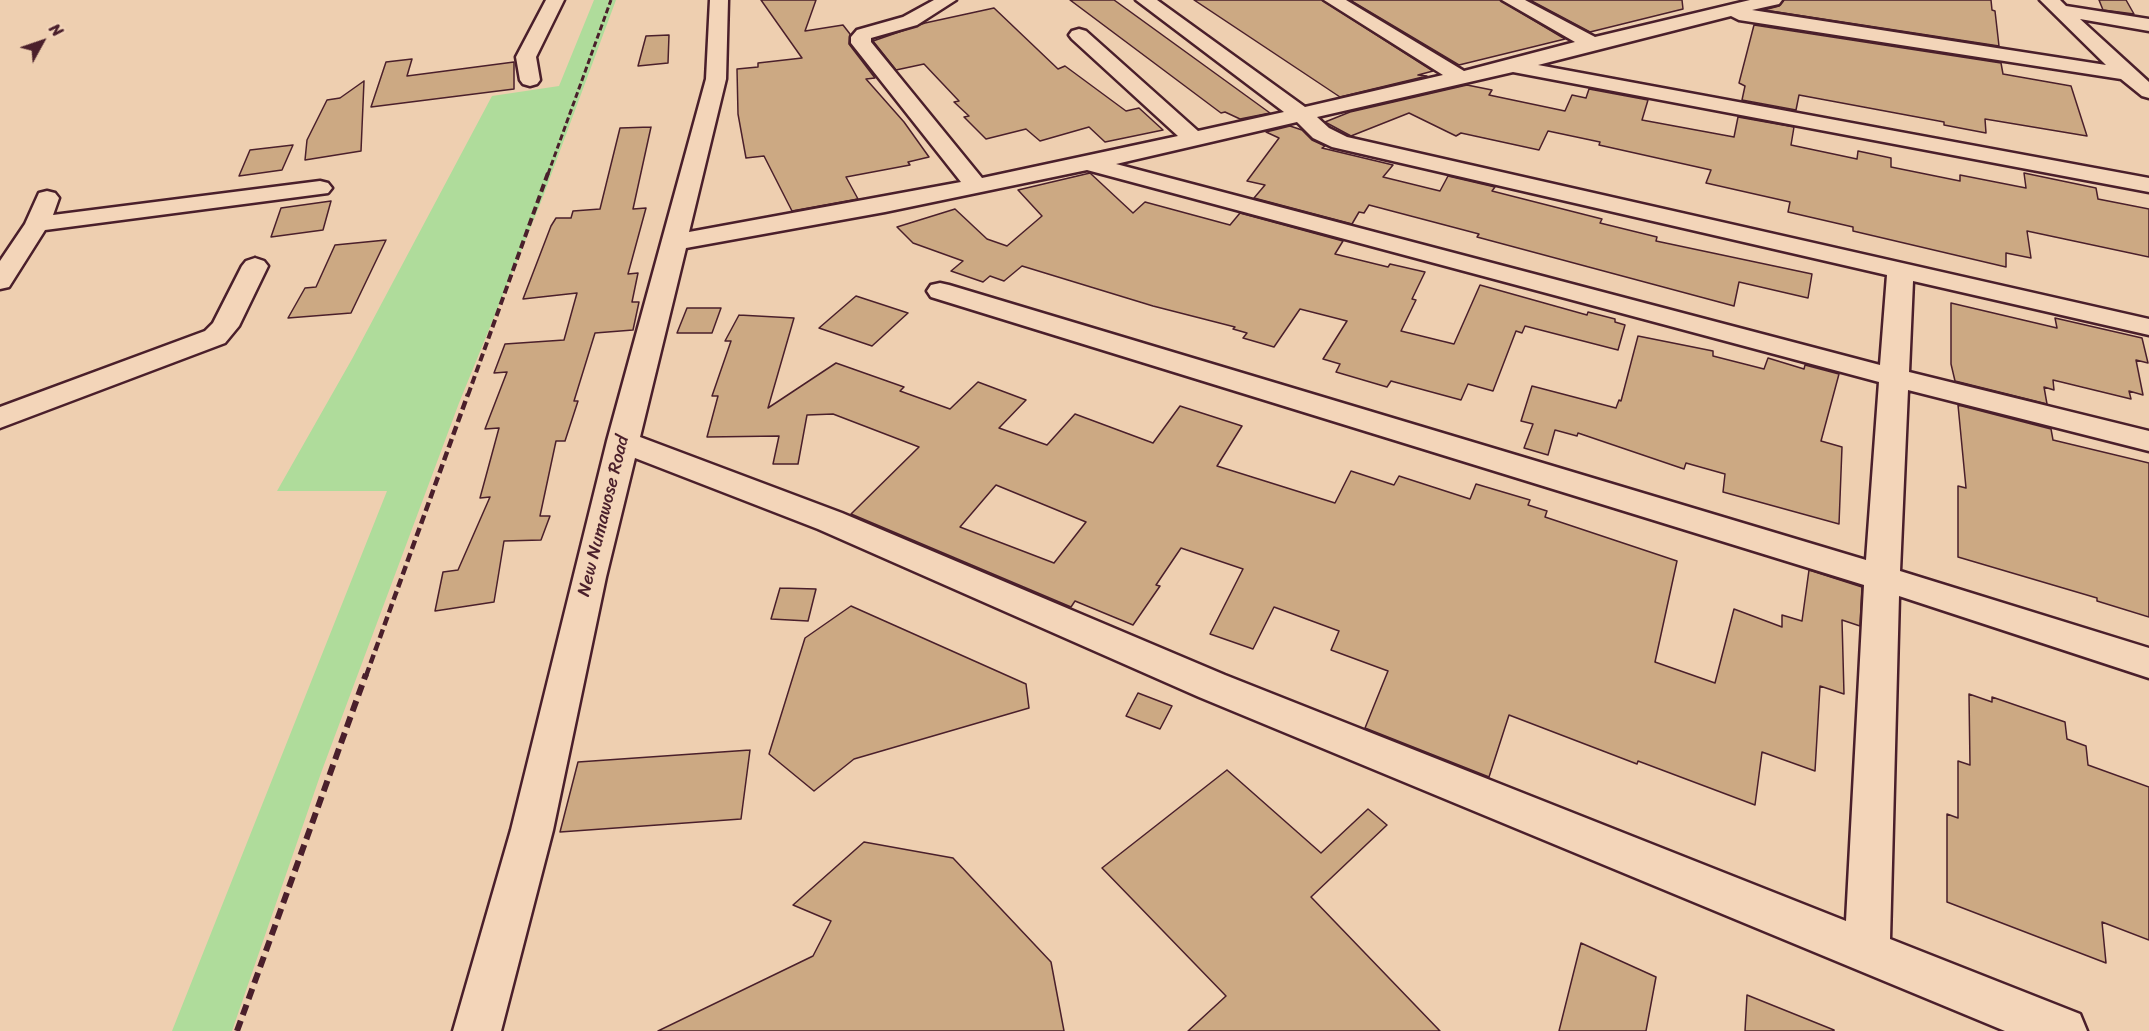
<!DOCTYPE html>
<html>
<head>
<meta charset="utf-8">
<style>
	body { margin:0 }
	#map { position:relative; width:2149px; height:1031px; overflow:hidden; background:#eecfb0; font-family:Sriracha,sans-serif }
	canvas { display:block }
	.north { position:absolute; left:12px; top:12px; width:60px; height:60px; -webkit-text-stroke:4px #f3d5b9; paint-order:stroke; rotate:50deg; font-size:16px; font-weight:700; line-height:24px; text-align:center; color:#4a1f2b }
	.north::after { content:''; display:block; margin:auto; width:21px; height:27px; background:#4a1f2b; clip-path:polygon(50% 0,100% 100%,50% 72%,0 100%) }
</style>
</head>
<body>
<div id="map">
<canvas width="2149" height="1031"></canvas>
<div class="north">N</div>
</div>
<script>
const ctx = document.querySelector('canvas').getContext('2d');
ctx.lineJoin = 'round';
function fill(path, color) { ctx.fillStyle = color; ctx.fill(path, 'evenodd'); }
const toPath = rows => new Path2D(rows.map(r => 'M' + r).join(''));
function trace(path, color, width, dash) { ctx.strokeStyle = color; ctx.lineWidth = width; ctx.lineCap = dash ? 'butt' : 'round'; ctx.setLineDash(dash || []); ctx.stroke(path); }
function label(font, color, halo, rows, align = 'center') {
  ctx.font = font + ' Sriracha,sans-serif'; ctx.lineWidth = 4.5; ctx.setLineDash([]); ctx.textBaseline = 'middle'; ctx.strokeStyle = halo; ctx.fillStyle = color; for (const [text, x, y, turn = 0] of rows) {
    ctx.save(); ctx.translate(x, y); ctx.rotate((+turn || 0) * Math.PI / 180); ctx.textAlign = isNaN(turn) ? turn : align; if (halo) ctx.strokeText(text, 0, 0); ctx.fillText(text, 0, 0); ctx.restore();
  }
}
fill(toPath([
	[594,0,616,0,541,202,459,403,321,773,232,1031,172,1031,387,491,277,491,352,359,492,96,559,86]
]), '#afdc9b');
const building = toPath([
	[761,0,816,0,805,31,843,25,850,34,849,44,875,78,866,79,904,122,929,157,908,162,910,165,846,177,858,199,792,211,764,156,746,158,738,114,737,69,758,67,758,63,802,58,761,0],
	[1070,0,1114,0,1270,113,1240,119,1225,112,1221,113,1070,0],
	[1194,0,1322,0,1433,71,1418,75,1427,76,1340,97,1194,0],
	[1350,0,1500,0,1565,39,1459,65,1350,0],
	[1530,0,1682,0,1683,9,1590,32,1530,0],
	[1784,0,1991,0,1992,10,1995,11,1999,46,1764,10,1779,6,1784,0],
	[2099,0,2126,0,2134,14,2103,10,2099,0],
	[994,8,1058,69,1065,66,1126,111,1139,108,1163,130,1105,142,1089,127,1040,141,1026,129,986,139,964,117,969,116,954,102,959,101,924,64,896,70,873,41,925,23,994,8],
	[1754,25,2001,63,2003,74,2071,86,2087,136,1985,119,1986,133,1944,125,1944,122,1799,95,1796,110,1742,100,1745,86,1739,83,1754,25],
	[669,35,668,63,638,66,646,36,669,35],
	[412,59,407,76,514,62,514,89,371,107,386,62,412,59],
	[364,81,361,151,305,160,307,140,327,100,340,98,364,81],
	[1467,85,1492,90,1489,95,1565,111,1572,95,1586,98,1589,89,1648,100,1642,120,1734,137,1738,117,1794,127,1791,145,1857,159,1858,151,1891,158,1891,167,1960,181,1960,175,2026,188,2024,173,2096,188,2098,199,2149,209,2149,257,2027,231,2031,258,2006,253,2006,267,1853,231,1853,227,1788,212,1790,202,1706,183,1711,170,1599,145,1600,142,1548,131,1539,150,1461,133,1456,136,1409,113,1351,136,1325,122,1350,112,1467,85],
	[1290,126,1302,130,1312,140,1325,146,1322,148,1393,165,1383,177,1440,191,1448,176,1495,187,1492,191,1602,219,1600,223,1657,237,1656,241,1812,274,1808,298,1739,282,1734,306,1477,237,1479,234,1369,205,1364,213,1359,212,1352,224,1254,198,1265,185,1247,181,1279,138,1266,132,1290,126],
	[651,127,633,209,646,208,628,274,638,273,632,302,639,302,633,330,595,333,574,401,578,401,565,441,556,441,540,516,550,516,541,540,504,541,494,602,435,611,443,572,458,570,490,497,480,498,499,428,485,429,507,372,494,373,505,344,564,340,577,293,523,299,551,226,556,218,571,218,573,211,600,209,620,128,651,127],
	[293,145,282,170,239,176,250,150,293,145],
	[1090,173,1133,213,1145,202,1230,225,1240,213,1343,241,1335,254,1388,267,1390,264,1425,272,1412,299,1416,300,1401,331,1454,344,1480,285,1587,315,1588,312,1615,319,1615,322,1625,325,1618,350,1525,326,1522,333,1516,331,1493,391,1468,384,1461,400,1391,381,1387,387,1336,372,1340,364,1323,359,1347,321,1300,309,1274,347,1243,338,1247,333,1233,329,1235,327,1153,306,1022,266,1004,281,990,276,983,282,951,271,963,261,913,243,897,227,955,209,987,239,1007,246,1042,216,1018,190,1090,173],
	[331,201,323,230,271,237,281,208,331,201],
	[386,240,351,313,288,318,305,288,316,287,335,245,386,240],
	[856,296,908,313,872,346,819,328,856,296],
	[1951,303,2057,328,2055,318,2142,338,2148,363,2136,360,2143,395,2129,391,2131,399,2053,380,2054,390,2044,387,2047,404,1955,381,1951,364,1951,303],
	[687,308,721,308,712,333,677,333,687,308],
	[739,315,794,318,768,408,836,363,904,387,900,391,950,409,978,382,1026,400,999,428,1047,445,1075,414,1153,443,1180,406,1242,426,1217,466,1335,503,1351,471,1394,485,1399,476,1470,499,1476,484,1530,500,1528,505,1547,511,1545,517,1677,561,1655,662,1715,683,1734,609,1782,627,1782,615,1802,621,1809,570,1862,587,1860,626,1842,620,1844,694,1820,686,1815,771,1762,752,1755,805,1638,761,1637,764,1509,715,1489,777,1365,728,1388,671,1331,650,1339,631,1274,607,1253,649,1210,634,1243,569,1181,548,1156,585,1160,586,1133,625,1075,601,1071,607,851,514,919,447,833,414,807,415,798,464,773,464,779,436,707,437,718,396,712,396,731,341,725,341,739,315],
	[996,485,1086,522,1054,563,960,527,996,485],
	[1638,336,1713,351,1713,356,1764,369,1768,358,1804,369,1805,365,1839,374,1821,441,1842,447,1839,524,1723,492,1725,474,1686,463,1684,469,1578,433,1577,436,1555,430,1548,455,1524,448,1533,424,1521,421,1532,386,1616,408,1619,400,1621,401,1638,336],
	[1958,405,2051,429,2053,440,2149,463,2149,617,2097,601,2097,598,1958,557,1958,486,1966,488,1958,405],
	[780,588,816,589,808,621,771,619,780,588],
	[851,606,1026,684,1029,708,854,759,814,791,769,754,805,638,851,606],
	[1138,693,1172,706,1160,729,1126,716,1138,693],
	[1969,694,1992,702,1992,697,2065,722,2067,739,2086,746,2088,765,2149,787,2149,940,2102,922,2106,963,1947,902,1947,814,1958,818,1958,761,1970,765,1969,694],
	[750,750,741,819,560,832,578,762,750,750],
	[1227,770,1321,853,1368,809,1387,825,1311,897,1440,1031,1188,1031,1226,996,1102,868,1227,770],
	[864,842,953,858,1051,962,1064,1031,658,1031,813,956,831,921,793,905,864,842],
	[1581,943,1656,977,1646,1031,1559,1031,1581,943],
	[1747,995,1834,1030,1834,1031,1745,1031,1747,995]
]);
fill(building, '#cca983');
trace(building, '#4a1f2b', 1.5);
const minor = toPath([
	[546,0,564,0,536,57,540,80,537,84,530,86,523,84,520,80,516,57,546,0],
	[710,0,728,0,726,79,689,232,961,182,851,43,851,37,857,30,903,17,934,0,956,0,917,25,871,38,871,42,982,178,1178,136,1072,39,1069,35,1072,31,1079,29,1086,31,1198,131,1284,112,1136,0,1157,0,1305,107,1443,75,1324,0,1346,0,1464,71,1575,42,1502,0,1525,0,1595,37,1750,0,1782,0,1779,4,1752,10,2106,65,2040,0,2060,0,2066,6,2149,19,2149,31,2080,19,2149,82,2149,98,2142,96,2121,79,1739,20,1731,16,1538,65,2149,178,2149,192,1513,72,1317,117,1329,128,1347,137,2149,319,2149,335,1913,281,1909,372,2149,431,2149,451,1908,390,1900,571,2149,648,2149,678,1899,596,1890,939,2080,1014,2087,1031,2005,1031,1199,697,818,529,635,458,606,577,553,830,501,1031,453,1031,511,830,607,441,706,79,710,0],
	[1297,122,1313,138,1332,147,1887,275,1880,365,1116,164,1297,122],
	[1087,170,1879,382,1866,560,949,285,940,283,931,285,927,291,931,297,1864,585,1846,921,1225,675,842,513,640,437,686,248,885,212,1087,170],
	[320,181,328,183,332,188,328,193,45,230,9,287,0,289,0,261,25,224,39,193,47,191,55,193,59,198,53,215,320,181],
	[255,258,264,261,268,266,239,326,225,343,0,428,0,407,205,331,213,323,242,266,246,261,255,258]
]);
trace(minor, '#4a1f2b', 5);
fill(minor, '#f3d5b9');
trace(toPath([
	[548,174,611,0]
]), '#4a1f2b', 3, [6, 3]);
trace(toPath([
	[468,395,548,173]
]), '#4a1f2b', 4, [8, 4]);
trace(toPath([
	[366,676,468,394]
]), '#4a1f2b', 4.5, [9, 4.5]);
trace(toPath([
	[237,1031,366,674]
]), '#4a1f2b', 6, [11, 6]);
label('18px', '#4a1f2b', '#f3d5b9', [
	["New Numawose Road",604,516,-76]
]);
</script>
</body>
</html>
